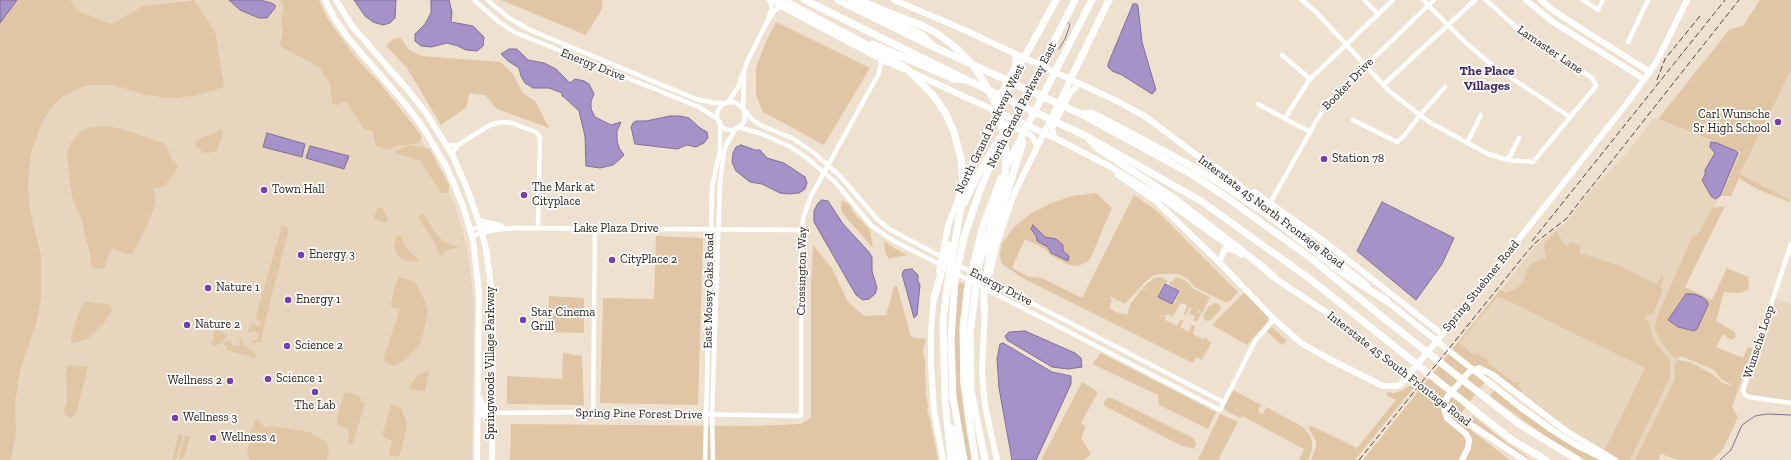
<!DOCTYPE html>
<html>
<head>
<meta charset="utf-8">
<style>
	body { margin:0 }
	canvas { display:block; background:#efe1cf }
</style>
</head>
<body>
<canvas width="1791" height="460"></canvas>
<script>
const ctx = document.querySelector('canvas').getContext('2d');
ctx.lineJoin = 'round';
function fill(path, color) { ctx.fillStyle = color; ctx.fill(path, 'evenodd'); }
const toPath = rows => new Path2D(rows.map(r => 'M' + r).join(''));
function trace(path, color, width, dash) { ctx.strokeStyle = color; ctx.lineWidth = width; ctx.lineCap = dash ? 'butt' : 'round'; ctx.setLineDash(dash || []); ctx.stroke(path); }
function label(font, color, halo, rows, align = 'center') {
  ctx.font = font + ' "Zilla Slab",serif'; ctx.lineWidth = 3.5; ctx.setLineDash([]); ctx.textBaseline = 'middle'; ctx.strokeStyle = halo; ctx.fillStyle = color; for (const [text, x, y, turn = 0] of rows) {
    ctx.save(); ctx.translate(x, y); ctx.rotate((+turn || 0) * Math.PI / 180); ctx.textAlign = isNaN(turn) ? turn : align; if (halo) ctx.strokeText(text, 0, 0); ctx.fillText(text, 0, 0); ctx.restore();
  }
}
fill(toPath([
	[70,0,185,0,143,6,111,24,78,11],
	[194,0,319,0,327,18,420,138,437,165,455,205,467,247,474,301,472,460,11,460,16,435,15,403,20,371,36,324,28,182,31,154,42,122,51,108,62,97,75,90,89,85,113,85,145,95,215,31],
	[1791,70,1791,201,1740,174],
	[1654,118,1741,152,1659,325,1678,351,1679,374,1661,453,1658,460,1619,460,1585,442,1490,370,1458,344,1537,244,1566,222,1596,184,1624,156],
	[1775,299,1791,304,1791,401,1751,396,1746,393,1745,389]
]), '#e8d5bd');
fill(toPath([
	[17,0,70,0,78,11,111,24,143,6,194,0,215,31,224,87,194,96,169,98,145,95,113,85,89,85,75,90,62,97,51,108,42,122,31,154,28,182,30,210,41,256,41,299,36,324,20,371,15,403,16,435,11,460,0,460,0,23],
	[282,0,319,0,327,18,355,58,378,81,415,127,422,137,420,141,414,144,397,146,388,150,376,146,372,130,364,129,347,103,343,101,339,105,332,103,330,83,319,67,280,46,283,30,281,21,283,13,284,8,281,3],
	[501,0,602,0,602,9,586,35],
	[1760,0,1791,0,1791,70,1740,174,1790,200,1789,202,1757,189,1739,178,1731,196,1721,196,1741,152,1658,119,1730,29,1743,26],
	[776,22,870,68,824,145,763,112,756,95,756,68,766,41],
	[400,37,409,50,421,56,500,62,513,74,523,93,536,102,549,128,497,109,485,95,469,93,467,107,441,125,407,68,386,46,393,39],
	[103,126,119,128,163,143,168,148,170,157,178,165,174,174,163,187,154,189,156,203,146,228,132,254,126,254,112,248,108,256,105,268,95,269,91,266,90,253,86,241,82,220,72,198,67,154,69,146,79,133,87,128],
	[221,130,223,134,216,152,204,153,196,146,196,140],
	[410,145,430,149,449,185,448,193,441,193,420,160,397,154,395,151],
	[1096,193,1112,208,1091,257,1087,262,1077,266,1069,265,1050,255,1045,249,1025,239,1012,268,1029,277,1042,278,1082,298,1134,195,1137,197,1157,211,1238,292,1230,301,1225,302,1196,288,1187,278,1178,274,1159,274,1152,276,1143,284,1125,304,1111,297,1110,298,1113,300,1110,303,1111,304,1109,308,1116,312,1127,315,1131,303,1142,289,1155,295,1142,288,1154,278,1161,277,1168,281,1167,283,1165,282,1157,297,1173,305,1176,301,1181,303,1172,317,1168,314,1159,317,1166,316,1165,320,1177,326,1180,320,1184,320,1180,327,1189,332,1192,325,1195,326,1193,334,1203,339,1205,337,1211,343,1202,360,1196,357,1193,363,1023,278,1002,264,1000,258,1001,245,1014,227,1030,214,1049,204,1072,196],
	[842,201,844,201,851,206,852,211,870,230,873,248,842,213,841,207],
	[1725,206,1685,287,1712,300,1727,268,1748,277,1749,289,1740,293,1724,292,1716,321,1735,332,1736,337,1731,340,1723,334,1716,347,1743,358,1748,347,1753,348,1732,407,1738,417,1723,449,1712,460,1679,460,1661,454,1658,460,1635,460,1673,383,1675,377,1675,363,1678,360,1690,362,1712,374,1723,383,1733,386,1721,379,1714,370,1683,357,1674,358,1661,342,1655,330,1657,317,1693,235,1697,236,1713,208],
	[1686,294,1707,301,1708,305,1697,329,1694,331,1678,327,1668,320],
	[379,207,382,207,386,215,388,220,385,223,373,218],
	[423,213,435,232,444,242,459,247,448,250,440,256,434,242,418,217],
	[282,225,289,228,260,342,254,343,251,341,258,340,259,334,254,331,248,333,248,329,253,323,258,326,261,325,256,316],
	[1557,230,1562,243,1567,246,1571,242,1580,246,1580,253,1617,265,1657,284,1662,275,1664,276,1660,286,1663,289,1662,293,1652,315,1646,315,1645,319,1649,322,1653,339,1670,361,1670,377,1630,460,1619,460,1596,449,1595,446,1596,445,1605,450,1645,368,1498,296,1459,343,1474,355,1476,353,1487,359,1489,361,1488,363,1513,382,1520,383,1518,386,1522,389,1521,392,1517,393,1488,369,1475,366,1463,374,1443,409,1466,437,1467,446,1460,460,1363,460,1500,290,1506,293,1517,288,1524,281,1526,271,1533,263,1546,258,1544,245],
	[398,236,402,236,403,242,408,250,417,258,419,262,405,261,397,255,394,245,396,239],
	[656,236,703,238,698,405,600,403,603,298,654,299],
	[884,241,889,245,907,255,889,259,885,252],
	[813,245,832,268,848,302,864,316,886,315,894,287,897,286,911,337,926,339,923,351,925,361,926,394,928,406,927,412,930,419,938,460,510,460,511,424,752,426,801,424,811,418,811,281],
	[399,277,415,282,426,303,428,313,420,344,405,360,394,366,385,362,384,357,400,309,392,307,391,303,396,282],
	[1178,277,1186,281,1194,289,1209,297,1209,299,1202,314,1199,310,1198,312,1201,314,1197,321,1193,321,1195,317,1190,314,1187,317,1192,308,1190,307,1185,316,1183,315,1188,306,1175,300,1180,291,1169,284,1171,281,1173,282,1175,278],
	[959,282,965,285,964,287,959,330,960,330,960,383,966,430,973,460,966,460,958,419,953,363,955,303],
	[1244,293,1247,294,1268,317,1268,321,1247,345,1212,325],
	[549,296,584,298,584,333,547,332],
	[86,301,110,305,112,311,104,323,89,338,74,343,71,341,71,337,75,323,82,306],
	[1215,303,1219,304,1221,309,1211,320,1206,321,1203,317,1208,307],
	[221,322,219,327,220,331,224,334,229,335,218,345,211,346,217,324],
	[1272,327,1287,341,1281,345,1267,331],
	[239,337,241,337,243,344,256,355,255,358,226,350,226,346,223,344,230,339,232,345,238,346,241,341],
	[563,353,582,356,584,405,507,404,507,376,562,379],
	[1101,353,1216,412,1208,429,1159,405,1158,395,1092,364],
	[68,365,88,367,76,414,70,418,65,415,64,412,67,400,66,372],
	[429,370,425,391,410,390,409,387,417,376],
	[1481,370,1490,375,1462,412,1454,417,1510,460,1464,460,1472,439,1468,432,1451,418,1449,414,1448,403,1450,399,1469,374],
	[1082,382,1097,391,1097,394,1081,423,1086,426,1081,438,1091,454,1084,460,1041,460],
	[1410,386,1414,387,1355,460,1311,460,1316,447,1316,441,1308,427,1312,426,1357,448,1396,400,1386,395,1388,392,1393,393,1398,392],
	[1494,390,1520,411,1577,449,1600,460,1586,460,1553,442,1490,396],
	[1235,391,1261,405,1258,412,1263,414,1266,407,1303,427,1310,436,1312,442,1312,450,1308,460,1299,460,1304,449,1242,416,1240,418,1225,410,1224,407,1232,392],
	[345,392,357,395,365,404,352,445,348,443,349,430,347,428,339,426,337,423,338,413],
	[1107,398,1112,398,1193,438,1196,443,1194,449,1180,445,1105,406,1103,403],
	[391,405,394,405,401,408,407,424,401,453,396,457,389,455,392,441,382,436],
	[1220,414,1238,422,1218,460,1198,460],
	[1473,416,1507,443,1532,460,1523,456,1470,420],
	[258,419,264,427,273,426,309,432,321,439,326,442,329,449,327,460,250,460,247,454,248,447,252,429,255,421],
	[179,434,183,435,176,460,172,460],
	[185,435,190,437,184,458,178,460]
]), '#e1c6a5');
const water = toPath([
	[1,0,17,0,0,23,0,1,1,0],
	[229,0,260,0,271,3,275,5,275,8,267,18,259,18,240,10,229,0],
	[354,0,396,0,395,18,390,23,383,25,373,22,365,16,354,0],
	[431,0,449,0,452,12,451,22,473,26,484,37,483,46,477,51,466,50,458,46,447,43,431,47,421,46,415,41,415,34,425,24,431,13,431,0],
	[1133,4,1137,4,1138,6,1142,42,1156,90,1152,94,1122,75,1112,71,1108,67,1108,64,1133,4],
	[509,49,517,49,528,60,544,63,556,69,570,83,575,79,584,81,589,84,594,94,591,101,591,109,595,117,611,125,621,122,617,131,617,140,619,148,624,155,620,159,613,165,600,168,586,166,585,136,579,111,564,97,562,96,562,93,549,88,533,88,525,83,521,76,519,68,508,61,501,54,509,49],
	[670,116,680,116,689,118,700,128,707,132,708,138,704,143,696,147,687,145,677,149,635,144,631,127,633,123,636,121,646,121,670,116],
	[267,133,305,144,302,157,263,147,267,133],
	[1711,142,1717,143,1736,151,1738,153,1720,196,1715,199,1711,196,1702,180,1705,175,1705,170,1715,153,1710,147,1711,142],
	[741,145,755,150,760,150,767,158,784,163,805,177,807,183,805,189,799,193,789,194,780,193,762,184,750,182,736,171,732,162,733,153,736,147,741,145],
	[310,146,349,156,344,169,306,158,310,146],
	[822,200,828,201,843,224,868,251,872,257,872,271,877,288,875,294,869,299,863,300,856,295,814,222,814,211,818,203,822,200],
	[1382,202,1454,238,1442,264,1416,300,1357,251,1382,202],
	[1033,225,1045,237,1056,239,1063,245,1063,251,1069,256,1068,261,1051,253,1048,247,1037,241,1036,236,1031,229,1033,225],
	[912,269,918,275,918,281,920,285,917,315,914,318,902,274,904,270,912,269],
	[1165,284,1179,291,1172,304,1158,297,1165,284],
	[1686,294,1694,294,1702,297,1707,301,1708,305,1697,329,1694,331,1678,327,1668,320,1686,294],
	[1025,331,1075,353,1081,358,1082,367,1068,369,1052,367,1007,340,1005,336,1009,332,1025,331],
	[1003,343,1052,372,1071,376,1071,384,1036,460,1012,460,999,388,997,359,1000,344,1003,343]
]);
fill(water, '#a691c8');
trace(water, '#806f94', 1);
trace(toPath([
	[1059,49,1065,39,1070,25,1067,21],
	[1720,460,1731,450,1742,425,1755,416,1767,414,1791,415]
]), '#806f94', 1);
trace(toPath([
	[474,0,498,21,514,32,699,107,718,119],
	[487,0,509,18,530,30,696,99,715,103,726,103],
	[1302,0,1317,13,1389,91,1429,122,1488,154,1508,160,1533,162,1596,86,1595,83,1592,78,1526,36,1486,0],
	[1364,0,1378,14],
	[1423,0,1466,43,1492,65,1570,117],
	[1583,0,1598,10,1603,0],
	[767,21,772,9,770,0],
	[1628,42,1648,0],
	[1282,55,1310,79],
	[1383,85,1475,0],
	[728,102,738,87,748,60,766,24,775,10,782,6],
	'717 116a14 14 0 1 1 28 0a14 14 0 1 1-28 0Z',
	[1258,104,1310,132],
	[743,108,744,74],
	[744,110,753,120,762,126,792,138,813,152,840,176,878,220,889,229,944,258],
	[1285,118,1310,79,1393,0],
	[1353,120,1397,142,1404,136,1420,115,1445,87],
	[738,127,759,133,791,147,807,158,835,182,872,226,892,240,943,266],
	[1467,143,1481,115],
	[446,145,458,145],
	[452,154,458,145,490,125,501,122,512,123,536,132,540,137,538,228],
	[1508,160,1519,138],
	[1270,203,1326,104,1434,0],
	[470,229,495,226],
	[472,236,494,230,514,228,801,230],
	[1791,244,1743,390,1745,395,1749,397,1791,403],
	[956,264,1223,402],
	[955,273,1220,410,1255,341,1274,319],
	[593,412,595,228],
	[490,413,593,412,801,416,801,239,803,218,811,196,879,73,881,62,879,58],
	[705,460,712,187,720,151,720,122],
	[713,460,712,415,720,183,724,153,726,145,736,128]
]), '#fff', 4.5);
trace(toPath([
	[325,0,335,19,349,39,407,106,424,129,447,168,463,206,473,240,479,293,477,460],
	[336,0,352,26,408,90,426,113,452,154,468,191,481,228,486,249,493,301,492,460],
	[894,0,960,28,1117,101,1146,117,1195,154,1219,169,1367,285],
	[1526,0,1553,22,1644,79],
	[1541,0,1551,9,1585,31,1650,72],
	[783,7,879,58,903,69],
	[911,72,1061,141,1109,166,1162,198,1242,255],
	[998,99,1016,64,1015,54],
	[998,120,1031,135,1037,145],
	[1054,137,1052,128,1070,93,1079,84],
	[1118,175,1156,201,1219,262,1274,319,1301,343,1329,359,1383,386,1397,386,1400,385,1452,323,1628,102,1657,61,1687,0],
	[1254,192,1325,242,1442,334],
	[478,221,501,226],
	[1219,262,1225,249,1234,250],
	[939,272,948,226,969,169,1024,58],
	[990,273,997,243,1014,194,1070,80],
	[1270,275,1335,318,1471,425,1524,460],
	[934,295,931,330,931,367,934,410,943,460],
	[1384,299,1520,407,1552,430,1576,445,1607,460],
	[985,306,982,373,985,406,997,460],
	[479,398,485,409,489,413],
	[481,413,486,417,491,427],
	[1462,460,1468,448,1469,440,1466,434,1447,418,1444,409,1445,403,1447,397,1469,372,1479,368,1493,375,1566,431,1615,460]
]), '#fff', 6);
trace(toPath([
	[770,0,787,7],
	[783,0,886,55,907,69,933,95,946,114,954,132,961,159,963,184,961,207,948,281,943,321,945,399,951,460],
	[805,0,967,80,1088,137,1201,201,1310,279,1512,440,1546,460],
	[838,0,934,47,1081,114,1191,174,1223,195,1312,259,1386,320,1519,424,1578,460],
	[852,0,922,35,930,43],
	[858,0,925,27,938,34,955,47,972,64,982,79,993,98,1000,118,1006,152,1005,175,1001,194,979,264,970,333,971,390,985,460],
	[873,44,954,79,964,80],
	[1024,58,1056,0],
	[1070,80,1109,0],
	[1082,114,1092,113,1121,128,1190,165,1223,185,1268,215,1340,271,1387,301],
	[1090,140,1096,147,1175,199,1259,264,1274,277],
	[1007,165,1092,0],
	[964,203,976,178,999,139],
	[934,299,949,245],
	[984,310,984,292,992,241,1023,142],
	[951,428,957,460],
	[964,460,953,397,951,341,955,280,964,237,980,190,989,169,1075,0],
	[975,460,964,381,963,329,968,287,982,229,1001,178]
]), '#fff', 7);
trace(toPath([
	[1657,80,1665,59,1700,16],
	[1532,241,1725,0],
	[1359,460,1527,252,1535,243,1566,219,1739,0]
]), '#494239', 1, [6, 3]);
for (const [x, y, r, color] of [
	[1778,122,4,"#763eb5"],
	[1324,159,4,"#763eb5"],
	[264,190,4,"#763eb5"],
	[524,195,4,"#763eb5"],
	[301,255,4,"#763eb5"],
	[612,260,4,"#763eb5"],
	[208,288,4,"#763eb5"],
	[288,300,4,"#763eb5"],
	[523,320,4,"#763eb5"],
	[187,325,4,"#763eb5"],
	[287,346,4,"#763eb5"],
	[268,379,4,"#763eb5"],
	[230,381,4,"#763eb5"],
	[315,392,4,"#763eb5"],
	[175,418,4,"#763eb5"],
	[213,438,4,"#763eb5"]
]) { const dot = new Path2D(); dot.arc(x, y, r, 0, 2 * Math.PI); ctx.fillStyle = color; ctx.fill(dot); trace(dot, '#fff', 1.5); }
label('12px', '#26211a', '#fff', [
	["Lamaster Lane",1550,50,34],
	["Energy Drive",593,65,22],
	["Booker Drive",1348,84,-46],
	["North Grand Parkway East",1022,105,-63],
	["North Grand Parkway West",990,129,-64],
	["Interstate 45 North Frontage Road",1271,212,37],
	["Lake Plaza Drive",616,229],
	["Crossington Way",802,271,-89],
	["Spring Stuebner Road",1481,286,-51],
	["Energy Drive",1001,287,27],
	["East Mossy Oaks Road",709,291,-89],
	["Wunsche Loop",1759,342,-72],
	["Springwoods Village Parkway",491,363,-90],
	["Interstate 45 South Frontage Road",1399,369,38],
	["Spring Pine Forest Drive",639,414,1]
]);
label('12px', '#26211a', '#fff', [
	["Carl Wunsche",1770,115,"right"],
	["Sr High School",1770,129,"right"],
	["Station 78",1332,159],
	["The Mark at",532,188],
	["Cityplace",532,202],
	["Town Hall",272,190],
	["Energy 3",309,255],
	["CityPlace 2",620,260],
	["Nature 1",216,288],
	["Energy 1",296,300],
	["Star Cinema",531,313],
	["Grill",531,327],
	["Nature 2",195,325],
	["Science 2",295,346],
	["Science 1",276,379],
	["Wellness 2",222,381,"right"],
	["The Lab",315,406,"center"],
	["Wellness 3",183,418],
	["Wellness 4",221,438]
], 'left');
label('bold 13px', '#442a64', '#fff', [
	["The Place",1487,71],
	["Villages",1487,86]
]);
</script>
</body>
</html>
